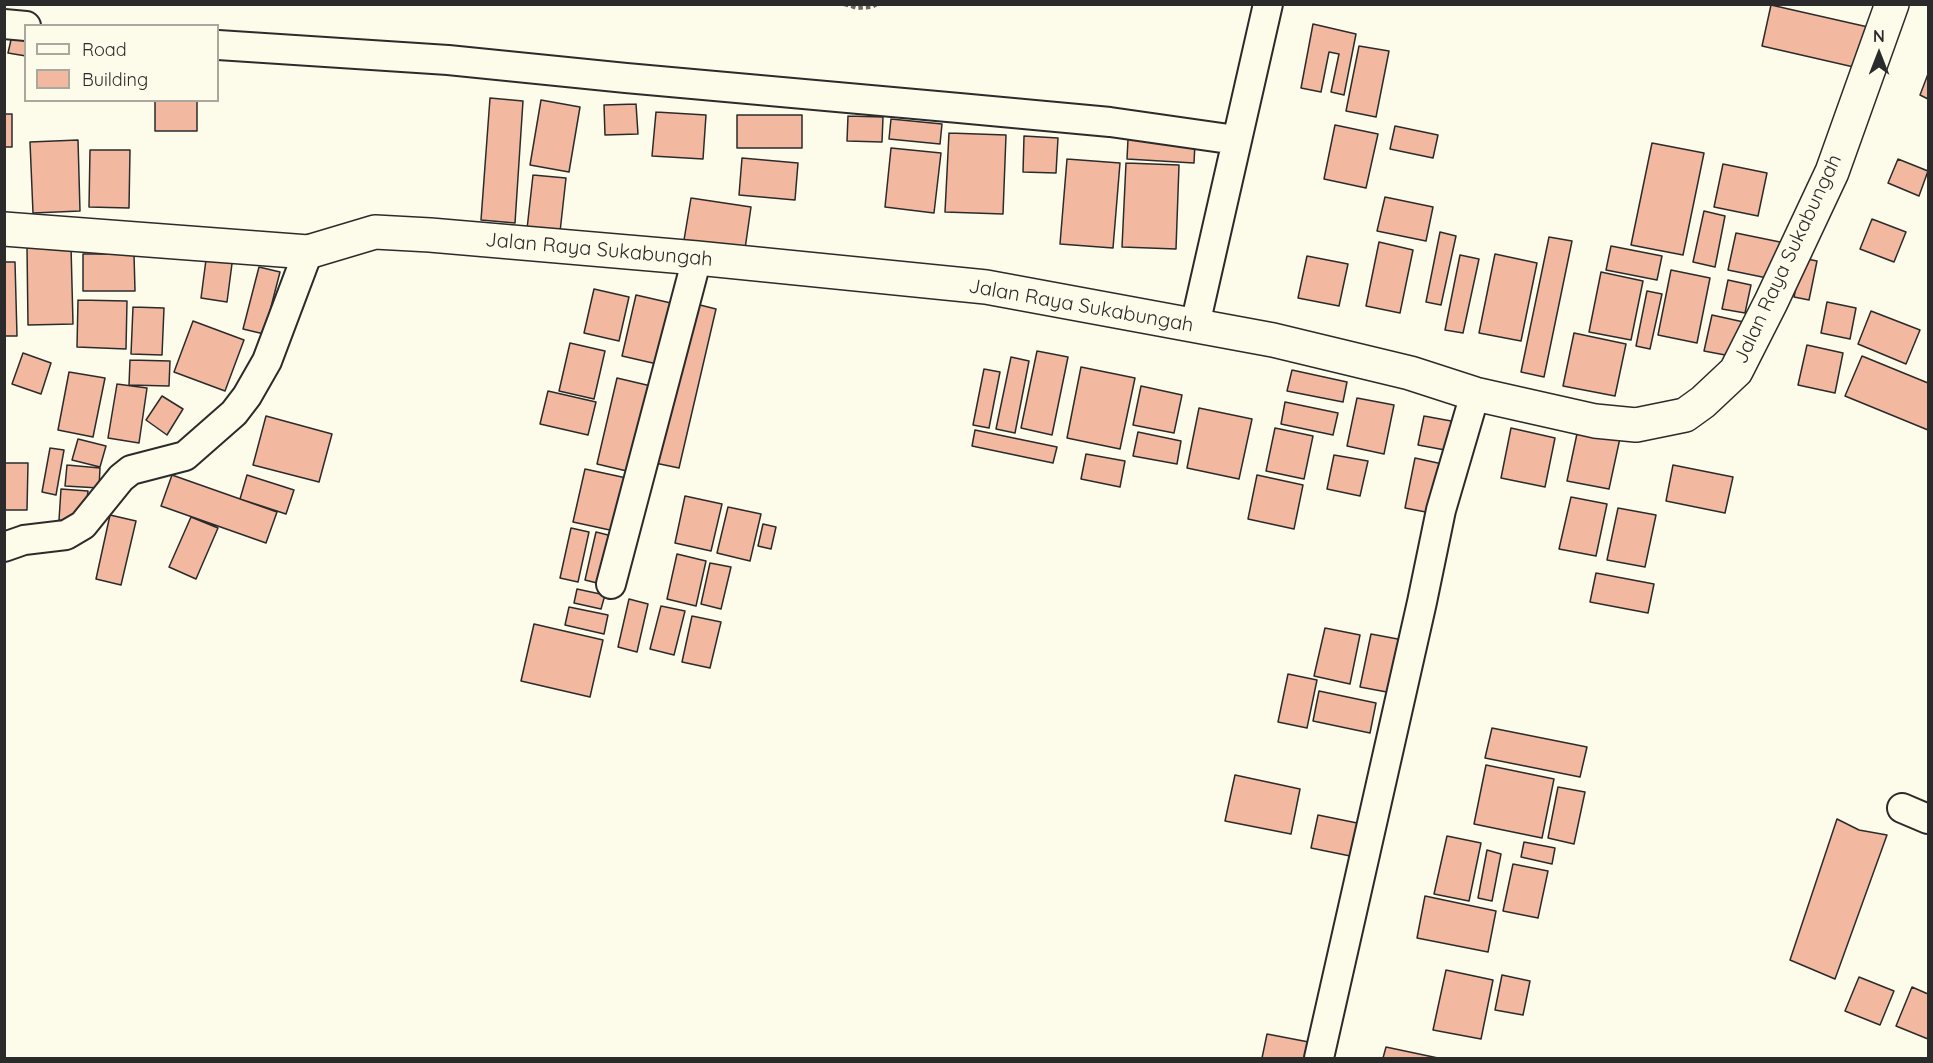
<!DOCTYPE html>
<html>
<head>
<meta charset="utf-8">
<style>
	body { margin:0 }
	#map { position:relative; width:1933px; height:1063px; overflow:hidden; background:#fdfbea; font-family:Quicksand,sans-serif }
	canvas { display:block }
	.frame { position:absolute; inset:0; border:6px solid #2b2b2b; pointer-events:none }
	.legend { position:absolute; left:24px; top:24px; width:195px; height:78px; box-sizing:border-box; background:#fdfbea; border:2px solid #a9a89e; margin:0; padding:8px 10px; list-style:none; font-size:18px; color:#2b2b2b }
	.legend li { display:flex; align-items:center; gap:12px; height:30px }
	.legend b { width:30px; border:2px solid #a9a89e }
	.north { position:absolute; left:1849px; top:24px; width:60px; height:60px; -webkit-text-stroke:4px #fdfbea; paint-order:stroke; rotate:0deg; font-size:16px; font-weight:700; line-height:24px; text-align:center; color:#2b2b2b }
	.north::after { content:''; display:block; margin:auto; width:21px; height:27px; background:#2b2b2b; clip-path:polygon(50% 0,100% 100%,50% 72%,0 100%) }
</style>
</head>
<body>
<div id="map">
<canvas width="1933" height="1063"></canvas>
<div class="frame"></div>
<ul class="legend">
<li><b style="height:8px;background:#fdfbea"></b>Road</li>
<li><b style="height:16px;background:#f2b8a0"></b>Building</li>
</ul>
<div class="north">N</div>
</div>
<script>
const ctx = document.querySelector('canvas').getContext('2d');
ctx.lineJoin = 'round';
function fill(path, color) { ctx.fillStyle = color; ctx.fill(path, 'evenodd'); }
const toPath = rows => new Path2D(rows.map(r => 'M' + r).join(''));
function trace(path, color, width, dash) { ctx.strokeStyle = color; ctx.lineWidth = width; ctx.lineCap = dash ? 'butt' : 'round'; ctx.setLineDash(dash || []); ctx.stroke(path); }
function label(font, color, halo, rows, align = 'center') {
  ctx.font = font + ' Quicksand,sans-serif'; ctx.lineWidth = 4.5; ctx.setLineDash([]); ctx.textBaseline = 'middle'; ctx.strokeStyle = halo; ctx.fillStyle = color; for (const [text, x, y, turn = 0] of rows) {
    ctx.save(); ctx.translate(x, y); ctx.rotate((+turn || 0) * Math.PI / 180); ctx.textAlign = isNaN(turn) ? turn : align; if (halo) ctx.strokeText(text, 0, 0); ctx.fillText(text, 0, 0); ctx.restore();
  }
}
const building = toPath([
	[1771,5,1868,27,1858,68,1762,46,1771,5],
	[1313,24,1356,34,1344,95,1331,92,1339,54,1329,52,1321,92,1301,88,1313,24],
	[13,31,26,33,26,56,8,53,13,31],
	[1359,46,1389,51,1376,117,1346,111,1359,46],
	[1928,74,1928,99,1920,95,1928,74],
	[490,98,523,101,515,223,481,220,490,98],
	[155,100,197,100,197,131,155,131,155,100],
	[541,100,580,107,569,172,530,165,541,100],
	[636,104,638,134,605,135,604,105,636,104],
	[656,112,706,115,703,159,652,156,656,112],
	[4,114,12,114,12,147,4,147,4,114],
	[737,115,802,115,802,148,737,148,737,115],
	[848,116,883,117,882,142,847,141,848,116],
	[891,119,942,124,940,144,889,139,891,119],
	[1335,125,1378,134,1366,188,1324,179,1335,125],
	[1395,126,1438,135,1433,158,1390,149,1395,126],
	[949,133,1006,135,1003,214,945,212,949,133],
	[1024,136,1058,138,1056,173,1023,172,1024,136],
	[1128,139,1195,143,1194,163,1127,159,1128,139],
	[78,140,80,211,33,213,30,142,78,140],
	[1652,143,1704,153,1683,255,1631,245,1652,143],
	[891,148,941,153,934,213,885,207,891,148],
	[90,150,130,150,129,208,89,207,90,150],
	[742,158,798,163,795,200,739,195,742,158],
	[1067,159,1120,163,1113,248,1060,244,1067,159],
	[1898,159,1928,171,1919,196,1888,183,1898,159],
	[1126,163,1179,165,1176,249,1122,247,1126,163],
	[1723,164,1767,173,1758,216,1714,207,1723,164],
	[533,175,566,178,560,232,527,229,533,175],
	[1385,197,1433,207,1426,241,1377,231,1385,197],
	[691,198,751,207,745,249,684,240,691,198],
	[1704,211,1725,216,1715,267,1693,262,1704,211],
	[1872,219,1906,232,1894,262,1860,249,1872,219],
	[1440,232,1456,236,1441,305,1426,302,1440,232],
	[1736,233,1780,242,1772,279,1728,270,1736,233],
	[1549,237,1572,241,1544,377,1521,372,1549,237],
	[1379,242,1413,250,1400,313,1366,306,1379,242],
	[71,246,73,324,28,325,27,247,71,246],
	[1611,246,1662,256,1657,280,1606,270,1611,246],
	[207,252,233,256,227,302,201,298,207,252],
	[83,254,134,254,135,291,83,291,83,254],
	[1495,254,1537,263,1521,341,1479,333,1495,254],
	[1460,255,1479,259,1463,333,1445,330,1460,255],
	[1307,256,1348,264,1339,306,1298,298,1307,256],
	[1802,258,1817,261,1809,300,1794,297,1802,258],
	[4,262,15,262,17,336,4,336,4,262],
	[259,267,280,272,264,334,243,329,259,267],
	[1671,270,1710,278,1697,343,1658,335,1671,270],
	[1601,272,1643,281,1631,340,1589,332,1601,272],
	[1728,280,1751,285,1745,313,1722,309,1728,280],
	[594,289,629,297,619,341,584,333,594,289],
	[1647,291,1662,294,1650,349,1636,346,1647,291],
	[636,295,671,303,657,364,622,356,636,295],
	[78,300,127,301,126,349,77,347,78,300],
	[1827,302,1856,308,1850,339,1821,333,1827,302],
	[692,303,716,309,679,468,655,463,692,303],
	[133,307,164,308,162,355,131,354,133,307],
	[1871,311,1920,330,1906,364,1858,344,1871,311],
	[1712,315,1748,323,1741,358,1704,351,1712,315],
	[193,321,244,340,225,391,174,372,193,321],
	[1574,333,1626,344,1615,396,1563,386,1574,333],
	[570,343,605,351,594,399,559,391,570,343],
	[1807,345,1843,353,1835,393,1798,385,1807,345],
	[1037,351,1068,357,1052,435,1021,428,1037,351],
	[23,353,51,363,41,394,12,384,23,353],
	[1862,356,1928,383,1928,430,1845,396,1862,356],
	[1011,357,1029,361,1015,433,996,429,1011,357],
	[130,360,170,361,169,386,129,385,130,360],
	[1081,367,1135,378,1120,449,1067,438,1081,367],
	[984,369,1000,372,989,428,973,425,984,369],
	[1292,370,1347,382,1343,402,1287,391,1292,370],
	[69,372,105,378,93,437,58,430,69,372],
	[617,378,651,386,631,472,597,464,617,378],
	[117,384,147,388,139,443,108,438,117,384],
	[1141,386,1182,395,1174,433,1133,425,1141,386],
	[548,391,596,402,588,435,540,424,548,391],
	[162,396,183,409,167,435,146,420,162,396],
	[1357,398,1394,405,1384,454,1347,446,1357,398],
	[1285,402,1338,413,1333,435,1281,424,1285,402],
	[1199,408,1252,419,1239,479,1187,468,1199,408],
	[266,416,332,434,319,482,253,465,266,416],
	[1424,416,1462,423,1456,452,1418,445,1424,416],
	[1275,428,1313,436,1304,479,1266,471,1275,428],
	[1511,428,1555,438,1545,487,1501,478,1511,428],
	[1578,429,1620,438,1609,489,1567,481,1578,429],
	[975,430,1057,447,1053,463,972,446,975,430],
	[1138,432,1181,441,1177,464,1133,456,1138,432],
	[78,439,106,446,100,467,72,460,78,439],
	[50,448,64,450,56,495,42,492,50,448],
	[1086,454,1125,461,1120,487,1081,479,1086,454],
	[1334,455,1368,461,1360,496,1327,489,1334,455],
	[1415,458,1447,465,1436,514,1405,508,1415,458],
	[4,463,28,463,27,510,4,510,4,463],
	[67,465,100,468,99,488,65,486,67,465],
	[1673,465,1733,477,1725,513,1666,501,1673,465],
	[585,469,631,479,619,532,573,522,585,469],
	[172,475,277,512,266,543,161,506,172,475],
	[247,475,294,490,286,514,240,499,247,475],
	[1257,475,1303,485,1294,529,1248,519,1257,475],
	[61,489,88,491,85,522,59,520,61,489],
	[685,496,722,504,711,551,675,543,685,496],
	[1571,497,1607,504,1596,556,1559,549,1571,497],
	[728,507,761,514,750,561,717,553,728,507],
	[1618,508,1656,515,1645,567,1607,560,1618,508],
	[110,515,136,521,121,585,96,579,110,515],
	[191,517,218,528,196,579,169,567,191,517],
	[763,524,776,527,771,549,758,546,763,524],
	[571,528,589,532,578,582,560,578,571,528],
	[596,532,616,537,605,585,585,580,596,532],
	[677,554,706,561,696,606,667,599,677,554],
	[710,563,731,567,721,609,701,604,710,563],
	[1596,573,1654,584,1648,613,1590,602,1596,573],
	[577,589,605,595,601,609,574,603,577,589],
	[629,599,648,604,637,652,618,647,629,599],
	[661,606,685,611,674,655,650,649,661,606],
	[569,607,608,615,604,634,565,625,569,607],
	[692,616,721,622,710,668,682,662,692,616],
	[534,624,603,640,590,697,521,681,534,624],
	[1325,628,1360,635,1350,684,1314,676,1325,628],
	[1371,634,1403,640,1392,693,1360,687,1371,634],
	[1288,674,1317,680,1307,728,1278,722,1288,674],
	[1319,691,1376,703,1370,733,1313,721,1319,691],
	[1492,728,1587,747,1580,777,1485,758,1492,728],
	[1486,765,1554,779,1542,838,1474,824,1486,765],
	[1235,775,1300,789,1291,834,1225,821,1235,775],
	[1558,787,1585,792,1574,844,1548,838,1558,787],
	[1318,815,1362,824,1355,857,1311,848,1318,815],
	[1837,819,1859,830,1887,835,1835,979,1790,960,1837,819],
	[1447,836,1481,843,1469,901,1434,894,1447,836],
	[1524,842,1555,848,1552,864,1521,857,1524,842],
	[1487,850,1501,854,1492,901,1478,898,1487,850],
	[1513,864,1548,871,1538,918,1503,911,1513,864],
	[1425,896,1496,911,1488,952,1417,938,1425,896],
	[1446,970,1493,980,1481,1039,1433,1030,1446,970],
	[1502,975,1530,981,1523,1015,1495,1010,1502,975],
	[1859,977,1894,991,1880,1025,1845,1011,1859,977],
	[1912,987,1928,994,1928,1039,1896,1026,1912,987],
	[1267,1034,1314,1043,1310,1058,1262,1058,1267,1034],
	[1386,1047,1438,1058,1383,1058,1386,1047]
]);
fill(building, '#f2b8a0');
trace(building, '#2b2b2b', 1.5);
const street = toPath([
	[4,24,26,26],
	[218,45,448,60,626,78,959,108,1110,122,1236,140],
	[1195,325,1268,4],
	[4,547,24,540,66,535,83,525,121,478,131,470,185,456,234,413,247,396,267,361,308,252],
	[611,584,697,258],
	[1902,808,1928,819],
	[1319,1058,1422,602,1441,510,1475,394]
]);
const secondary = toPath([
	[4,229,308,252,375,232,430,235,697,258,986,287,1273,340,1410,373,1475,394,1595,421,1636,425,1685,415,1703,402,1736,371,1771,302,1832,172,1892,4]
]);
trace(street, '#2b2b2b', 32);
trace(secondary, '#2b2b2b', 36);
trace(toPath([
	[844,4,857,8,872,7,877,4]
]), '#6a6964', 4, [4.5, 3]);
trace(street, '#fdfbea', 28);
trace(secondary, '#fdfbea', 33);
label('20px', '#2b2b2b', '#fdfbea', [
	["Jalan Raya Sukabungah",599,250,5],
	["Jalan Raya Sukabungah",1788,259,-65],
	["Jalan Raya Sukabungah",1081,306,10]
]);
</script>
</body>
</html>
